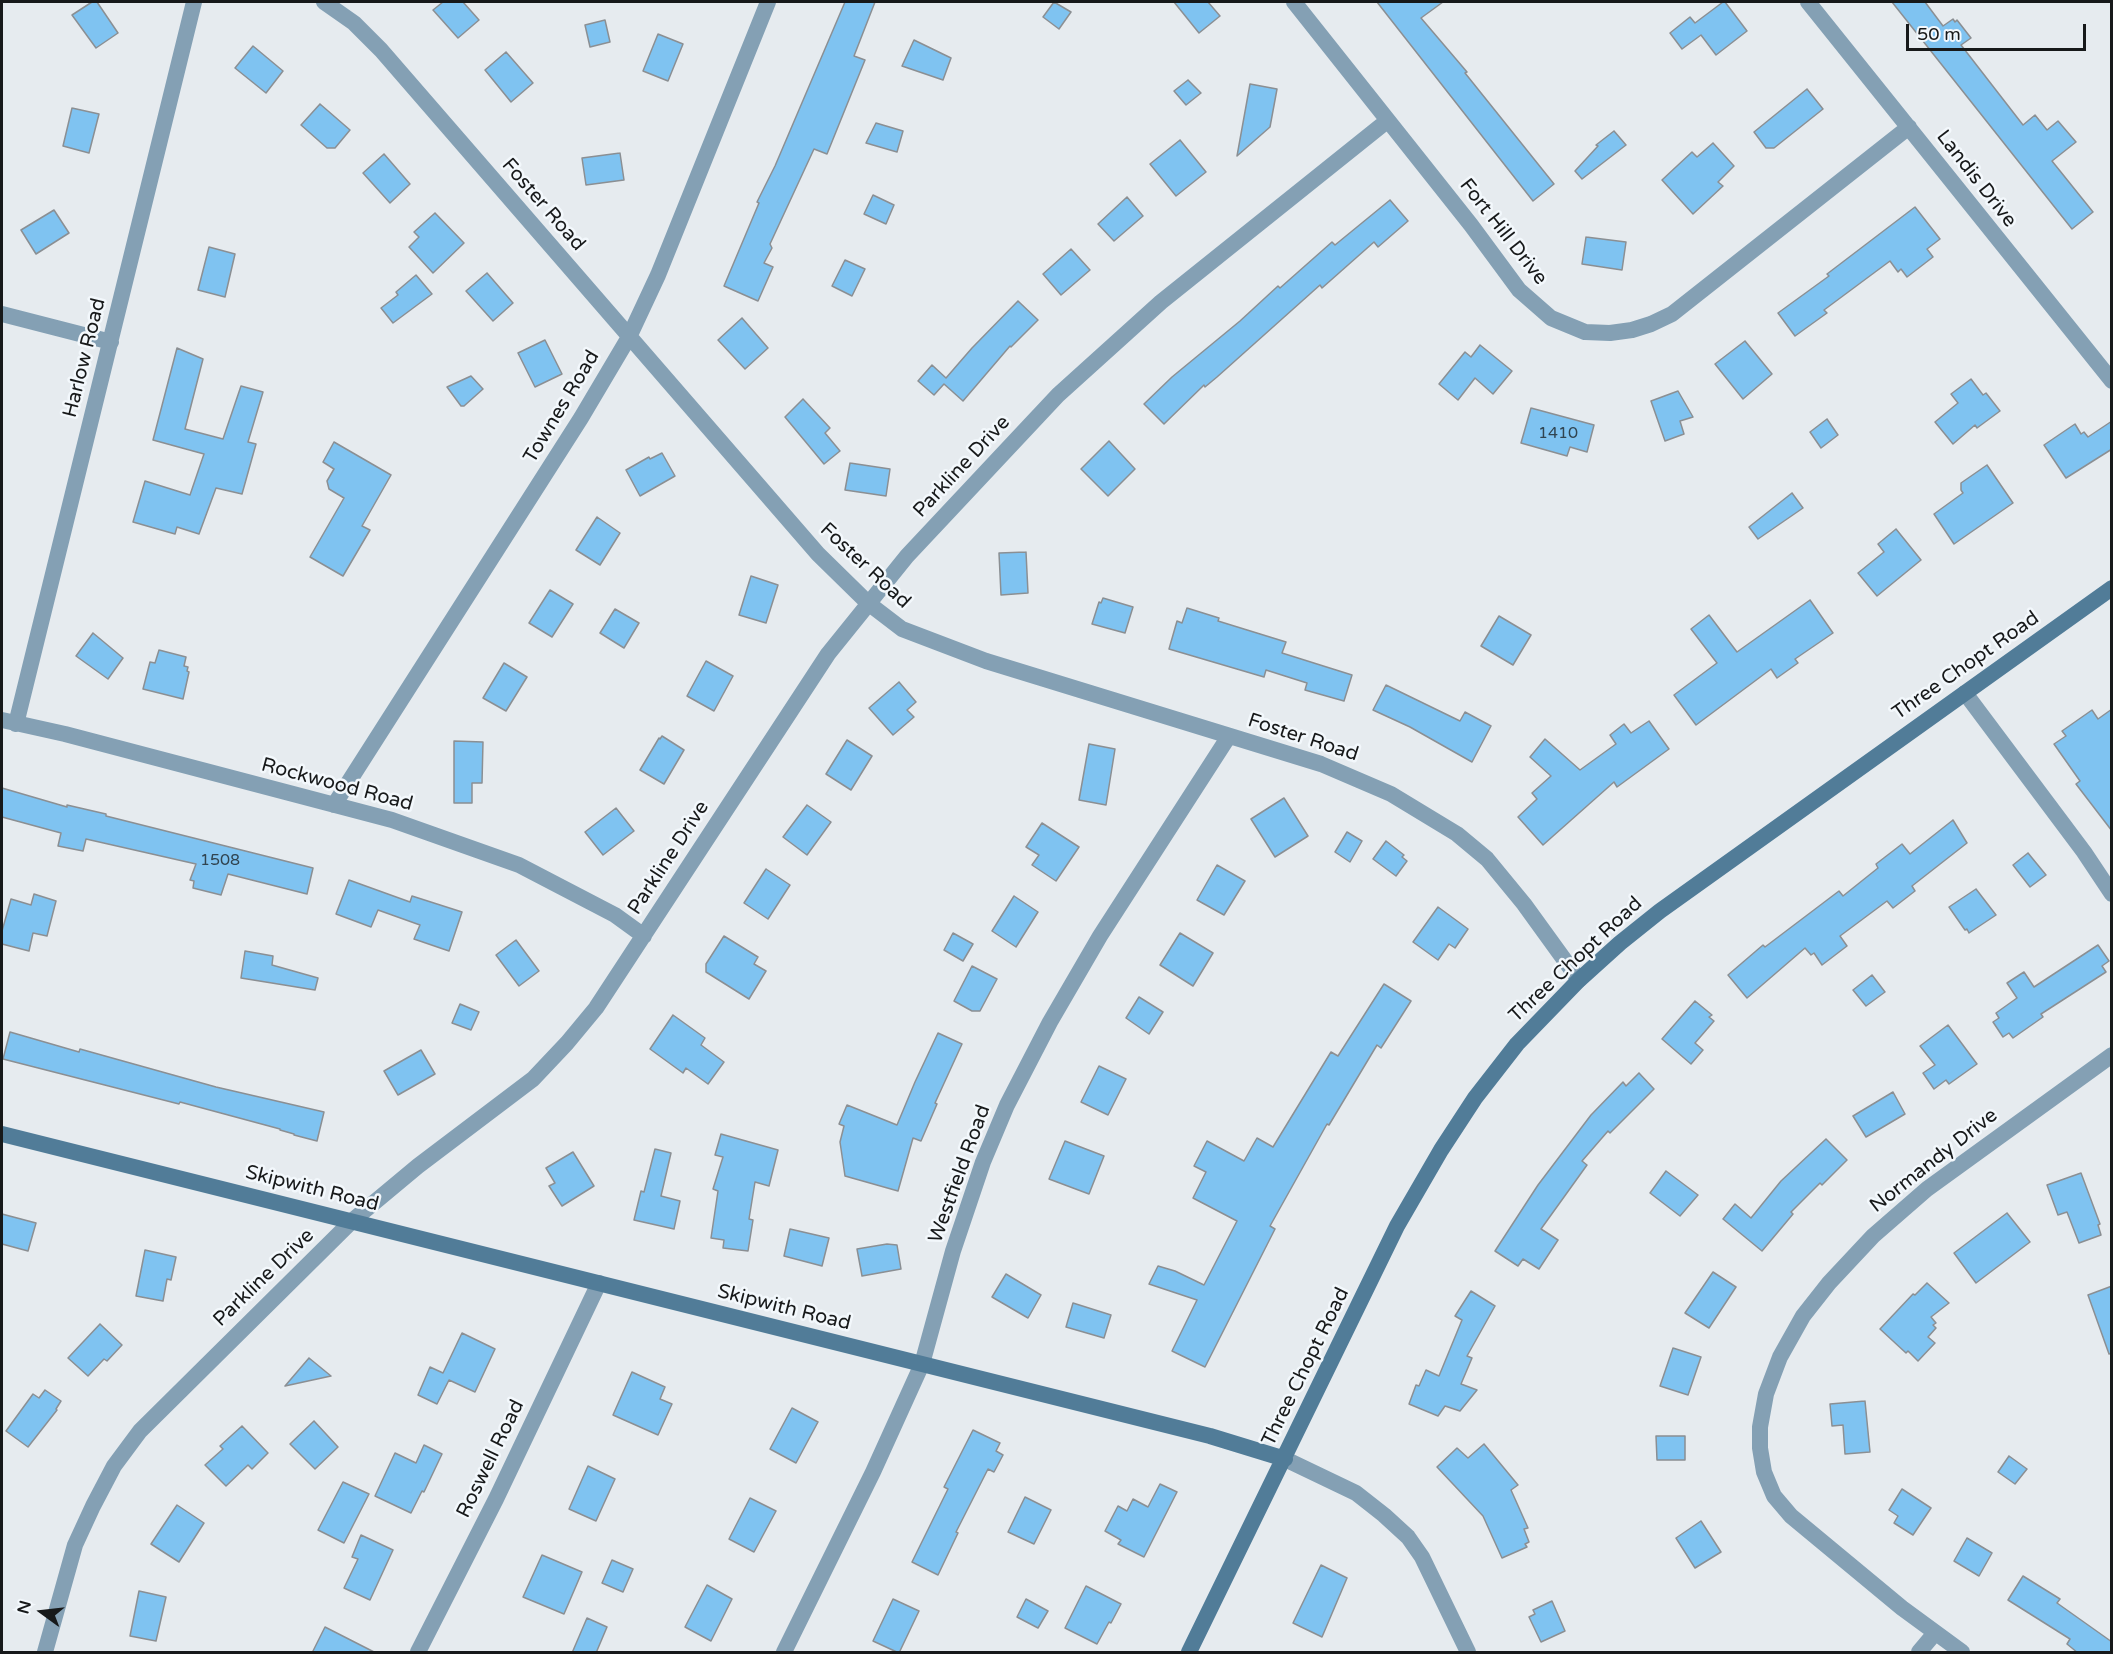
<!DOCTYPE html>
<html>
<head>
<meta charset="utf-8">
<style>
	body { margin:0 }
	#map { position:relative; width:2113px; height:1654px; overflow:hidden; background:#e6ebef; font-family:"Varela Round",sans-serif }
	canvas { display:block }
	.frame { position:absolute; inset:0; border:3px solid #17191a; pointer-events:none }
	.north { position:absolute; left:12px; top:1582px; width:60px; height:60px; -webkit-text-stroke:4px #f3f8fc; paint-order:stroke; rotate:285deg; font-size:16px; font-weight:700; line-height:24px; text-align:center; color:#17191a }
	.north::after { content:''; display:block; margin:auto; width:21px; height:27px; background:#17191a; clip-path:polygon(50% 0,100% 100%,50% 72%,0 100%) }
	.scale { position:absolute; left:1906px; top:24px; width:180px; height:27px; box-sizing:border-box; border:3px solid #17191a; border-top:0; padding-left:8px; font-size:18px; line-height:21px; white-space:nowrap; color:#17191a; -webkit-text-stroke:4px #f3f8fc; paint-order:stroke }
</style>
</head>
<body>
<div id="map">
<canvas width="2113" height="1654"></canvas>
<div class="frame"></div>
<div class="north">N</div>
<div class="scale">50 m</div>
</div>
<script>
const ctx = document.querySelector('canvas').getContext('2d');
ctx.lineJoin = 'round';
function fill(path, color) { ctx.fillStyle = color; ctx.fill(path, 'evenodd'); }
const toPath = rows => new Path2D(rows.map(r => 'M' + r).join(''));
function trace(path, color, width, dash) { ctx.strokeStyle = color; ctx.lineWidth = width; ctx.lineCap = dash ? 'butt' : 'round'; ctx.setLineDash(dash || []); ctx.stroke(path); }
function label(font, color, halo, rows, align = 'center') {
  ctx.font = font + ' "Varela Round",sans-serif'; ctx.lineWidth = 5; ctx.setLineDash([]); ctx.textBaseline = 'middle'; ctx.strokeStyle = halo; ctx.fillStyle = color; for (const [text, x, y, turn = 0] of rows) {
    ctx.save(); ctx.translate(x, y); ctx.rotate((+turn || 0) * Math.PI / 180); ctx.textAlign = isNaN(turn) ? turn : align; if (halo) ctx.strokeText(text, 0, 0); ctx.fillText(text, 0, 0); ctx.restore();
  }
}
const building = toPath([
	[92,2,97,2,118,33,96,48,72,15,92,2],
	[443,2,463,2,479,20,458,38,433,10,443,2],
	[845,2,875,2,854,56,865,60,827,154,814,149,770,244,772,248,764,263,773,267,758,301,724,286,759,203,757,202,775,166,845,2],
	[1054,2,1071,12,1059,29,1043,17,1054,2],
	[1174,2,1208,2,1220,16,1199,33,1174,2],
	[1377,2,1443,2,1421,18,1467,72,1465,73,1554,184,1533,201,1377,2],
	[1723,2,1725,2,1747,31,1716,55,1701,35,1682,49,1670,33,1690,17,1695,23,1723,2],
	[1892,2,1925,2,1943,26,1953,19,1955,22,1957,20,1971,38,1961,45,2023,125,2035,115,2047,130,2058,121,2076,142,2052,161,2093,212,2072,229,1892,2],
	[605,20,610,42,590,47,585,25,605,20],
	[658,34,683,44,668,81,643,71,658,34],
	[914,40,951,58,943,80,902,66,914,40],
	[253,46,283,71,266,93,235,68,253,46],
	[506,52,533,83,511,102,485,70,506,52],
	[1188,80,1201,93,1186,105,1174,91,1188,80],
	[1250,84,1277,89,1275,100,1270,127,1237,156,1250,84],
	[1807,89,1823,109,1774,148,1766,148,1754,132,1807,89],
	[320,104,350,130,335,148,327,148,301,125,320,104],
	[72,108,99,114,89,153,63,146,72,108],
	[876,123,903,131,897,152,866,143,876,123],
	[1614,131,1626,145,1582,179,1575,171,1598,146,1596,145,1614,131],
	[1180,140,1206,172,1176,196,1150,164,1180,140],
	[1713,143,1734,166,1718,182,1723,186,1693,214,1662,180,1692,152,1697,157,1713,143],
	[620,153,624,180,586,185,582,158,620,153],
	[384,154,410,184,390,203,363,173,384,154],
	[873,195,894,205,886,224,864,214,873,195],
	[1127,197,1143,216,1114,241,1098,224,1127,197],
	[1390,200,1408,221,1378,247,1374,242,1322,288,1320,285,1217,377,1205,387,1204,385,1164,424,1144,404,1172,377,1240,321,1278,286,1280,288,1332,242,1335,245,1390,200],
	[1915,207,1940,239,1927,249,1933,257,1907,277,1901,269,1898,272,1890,261,1824,310,1827,313,1795,336,1778,313,1829,276,1827,274,1915,207],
	[54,210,69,233,36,254,21,230,54,210],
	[435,213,464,243,433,273,409,247,419,237,414,232,435,213],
	[1586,237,1626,242,1622,270,1582,264,1586,237],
	[209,247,235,254,225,297,198,290,209,247],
	[1071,249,1090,270,1061,295,1043,274,1071,249],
	[845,260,865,269,852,296,832,286,845,260],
	[487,273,513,303,493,321,466,291,487,273],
	[416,275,432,294,393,323,381,308,398,295,396,292,416,275],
	[1018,301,1038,320,1011,347,1010,346,963,401,944,384,934,395,918,381,932,365,946,378,972,348,1018,301],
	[742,318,768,348,745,369,718,340,742,318],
	[545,340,562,374,535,387,518,353,545,340],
	[1745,341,1772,374,1743,399,1715,364,1745,341],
	[1480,345,1512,371,1493,394,1475,378,1458,400,1439,384,1465,352,1471,357,1480,345],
	[177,348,203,359,185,429,223,439,241,386,263,392,248,442,256,444,242,494,216,488,199,534,177,527,175,534,133,522,145,481,190,495,204,454,153,440,177,348],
	[471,376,483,389,464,406,461,406,447,387,471,376],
	[1971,379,1983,395,1986,393,2000,411,1977,428,1975,425,1953,444,1935,422,1958,403,1951,394,1971,379],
	[1678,391,1693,417,1680,421,1684,434,1665,441,1651,401,1678,391],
	[803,399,830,428,825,433,840,451,824,464,785,417,803,399],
	[1531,408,1594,425,1587,452,1570,447,1567,456,1521,443,1531,408],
	[1827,419,1838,435,1821,448,1810,432,1827,419],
	[2112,421,2112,449,2066,478,2044,445,2075,424,2081,434,2084,432,2088,437,2112,421],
	[1109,441,1135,469,1108,496,1081,469,1109,441],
	[334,442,391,475,362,526,370,530,343,576,310,557,344,498,329,489,327,481,334,469,323,462,334,442],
	[662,453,675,476,640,496,626,470,649,457,650,459,662,453],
	[850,463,890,469,886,496,845,490,850,463],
	[1987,465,2013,503,1954,544,1934,514,1963,493,1961,490,1961,483,1987,465],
	[1792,493,1803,508,1758,539,1749,527,1792,493],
	[597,517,620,533,600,565,576,550,597,517],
	[1896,529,1921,560,1877,596,1858,573,1884,552,1878,544,1896,529],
	[1026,552,1028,593,1001,595,999,553,1026,552],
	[751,576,778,585,766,623,739,615,751,576],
	[550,590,573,604,552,637,529,623,550,590],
	[1103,598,1133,607,1125,633,1092,624,1099,602,1101,603,1103,598],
	[1810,600,1833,633,1795,659,1798,663,1777,678,1771,669,1696,725,1674,695,1717,663,1691,629,1709,615,1737,652,1810,600],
	[1187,608,1219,618,1218,621,1286,642,1282,653,1352,675,1344,701,1305,690,1307,683,1266,670,1264,677,1169,649,1177,621,1182,623,1187,608],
	[615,609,639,623,624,648,600,633,615,609],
	[1499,616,1531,635,1513,665,1481,646,1499,616],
	[93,633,123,658,108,679,76,656,93,633],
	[159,650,186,657,184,666,188,667,187,671,189,672,183,699,143,689,150,662,155,663,159,650],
	[706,661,733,676,714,711,687,696,706,661],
	[504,663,527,677,506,711,483,698,504,663],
	[899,682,916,702,907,710,914,717,893,735,869,708,899,682],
	[1386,685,1460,721,1465,712,1491,726,1472,762,1410,727,1373,710,1386,685],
	[2112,709,2112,831,2076,784,2080,781,2054,744,2066,736,2062,731,2092,710,2098,719,2112,709],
	[1649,721,1669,749,1617,787,1614,782,1543,845,1518,817,1537,799,1532,793,1551,776,1530,757,1545,739,1580,770,1616,744,1610,735,1624,724,1631,733,1649,721],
	[662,736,684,750,664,784,640,770,659,738,660,739,662,736],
	[847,740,872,756,851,790,826,774,847,740],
	[454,741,483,742,482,783,472,783,472,803,454,803,454,741],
	[1089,744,1115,749,1106,805,1079,800,1089,744],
	[2,788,67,807,67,805,106,814,106,816,313,868,307,894,228,874,221,895,193,888,194,881,190,880,196,864,86,839,83,851,58,846,61,833,2,817,2,788],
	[1284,798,1308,836,1275,857,1251,819,1284,798],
	[807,805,831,822,807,855,783,837,807,805],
	[616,808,634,831,603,855,585,832,616,808],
	[1953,820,1967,843,1912,886,1915,891,1893,908,1887,901,1840,936,1847,946,1822,965,1814,953,1811,955,1805,948,1747,998,1728,975,1763,945,1765,947,1839,891,1843,896,1878,868,1876,864,1902,844,1910,854,1953,820],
	[1042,823,1079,847,1056,881,1032,865,1039,855,1026,847,1042,823],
	[1347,832,1362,841,1350,862,1335,852,1347,832],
	[1386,841,1404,855,1402,857,1407,861,1396,876,1373,859,1386,841],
	[2028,853,2046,875,2030,887,2013,865,2028,853],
	[1217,865,1245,881,1224,915,1197,900,1217,865],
	[766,869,790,885,768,919,744,903,766,869],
	[349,880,410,902,412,896,462,912,449,951,414,939,420,925,378,910,371,927,336,914,349,880],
	[1976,889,1996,915,1969,933,1967,929,1965,930,1949,907,1976,889],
	[34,894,56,901,47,936,33,933,29,951,2,944,2,931,11,899,31,905,34,894],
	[1014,896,1038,912,1016,947,992,931,1014,896],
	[1438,907,1468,929,1455,948,1449,944,1438,960,1413,942,1438,907],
	[953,933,973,944,963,961,944,950,953,933],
	[1180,933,1213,953,1193,986,1160,965,1180,933],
	[724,936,758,957,754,964,766,971,749,999,706,972,706,964,724,936],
	[516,940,539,971,519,986,496,955,516,940],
	[2098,945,2109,961,2102,966,2106,972,2041,1014,2043,1017,2013,1038,2009,1033,2003,1037,1993,1022,1999,1018,1996,1013,2017,998,2007,983,2024,972,2034,987,2098,945],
	[245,951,273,956,272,965,318,978,315,990,241,978,245,951],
	[972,966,997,979,980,1011,972,1011,954,1001,972,966],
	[1872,975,1885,992,1866,1006,1853,990,1872,975],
	[1384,984,1411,1001,1381,1048,1377,1045,1329,1125,1327,1124,1270,1226,1275,1229,1205,1367,1172,1351,1197,1300,1149,1284,1158,1266,1175,1271,1204,1285,1237,1221,1193,1198,1206,1172,1194,1166,1207,1141,1244,1161,1257,1138,1273,1147,1331,1052,1338,1056,1384,984],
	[1139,997,1163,1012,1149,1034,1126,1018,1139,997],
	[1695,1001,1712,1015,1709,1017,1714,1021,1695,1043,1703,1050,1691,1064,1662,1039,1695,1001],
	[460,1004,479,1012,471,1030,452,1023,460,1004],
	[673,1015,705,1038,701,1045,724,1062,708,1084,686,1068,683,1073,650,1049,673,1015],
	[1948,1025,1977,1064,1949,1084,1946,1080,1934,1089,1923,1073,1935,1065,1920,1046,1948,1025],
	[10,1032,79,1052,80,1049,216,1087,324,1112,317,1141,294,1135,294,1134,280,1130,280,1129,180,1102,179,1104,3,1059,10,1032],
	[938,1033,962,1044,935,1103,937,1104,921,1141,913,1138,898,1191,845,1176,840,1142,844,1126,839,1124,847,1105,897,1125,915,1082,938,1033],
	[421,1050,435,1074,398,1095,384,1071,421,1050],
	[1099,1066,1126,1079,1108,1115,1081,1102,1099,1066],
	[1639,1073,1654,1089,1610,1133,1608,1131,1582,1161,1587,1165,1541,1229,1558,1240,1539,1269,1523,1259,1518,1266,1495,1251,1538,1185,1591,1115,1623,1082,1626,1086,1639,1073],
	[1893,1092,1905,1114,1866,1137,1853,1116,1893,1092],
	[721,1134,778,1150,769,1186,755,1182,749,1219,753,1220,748,1251,723,1248,724,1240,711,1238,718,1191,713,1189,723,1157,715,1155,721,1134],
	[1826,1139,1847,1160,1822,1185,1820,1183,1791,1212,1793,1214,1762,1251,1723,1219,1735,1204,1751,1218,1781,1181,1826,1139],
	[1065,1141,1104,1156,1089,1194,1049,1179,1065,1141],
	[655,1149,671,1153,661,1196,680,1201,674,1229,634,1220,641,1191,644,1192,655,1149],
	[573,1152,594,1186,562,1206,549,1186,555,1183,546,1168,573,1152],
	[1666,1171,1698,1195,1680,1216,1650,1193,1666,1171],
	[2081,1173,2100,1224,2098,1225,2101,1235,2079,1243,2067,1212,2058,1215,2047,1185,2081,1173],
	[2007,1213,2030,1242,1976,1283,1954,1253,2007,1213],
	[2,1214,36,1223,28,1251,2,1244,2,1214],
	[790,1229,829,1238,822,1266,784,1256,790,1229],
	[887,1244,897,1245,901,1269,862,1276,857,1249,887,1244],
	[145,1250,176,1257,171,1280,167,1279,163,1301,136,1296,145,1250],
	[1713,1272,1736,1287,1709,1328,1685,1313,1713,1272],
	[1006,1274,1041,1295,1028,1318,992,1297,1006,1274],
	[1927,1283,1949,1303,1931,1317,1936,1323,1933,1325,1936,1328,1928,1337,1935,1343,1918,1361,1908,1351,1906,1353,1880,1329,1913,1294,1915,1295,1927,1283],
	[2112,1286,2112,1353,2109,1354,2088,1295,2112,1286],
	[1471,1291,1495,1306,1467,1356,1472,1358,1461,1384,1477,1390,1460,1411,1445,1406,1438,1416,1409,1404,1416,1385,1419,1386,1426,1370,1439,1376,1462,1320,1455,1316,1471,1291],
	[1073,1303,1111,1315,1104,1338,1066,1327,1073,1303],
	[100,1324,122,1345,107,1361,104,1359,88,1376,68,1358,100,1324],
	[462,1333,495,1349,475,1392,449,1380,437,1404,418,1395,430,1367,443,1373,462,1333],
	[1673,1348,1701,1357,1688,1395,1660,1386,1673,1348],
	[309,1358,331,1376,285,1386,309,1358],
	[632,1372,665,1387,660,1399,672,1404,658,1435,613,1415,632,1372],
	[45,1390,61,1401,56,1409,57,1410,28,1447,6,1431,33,1394,39,1398,45,1390],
	[1865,1401,1870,1452,1845,1454,1843,1425,1832,1426,1830,1404,1865,1401],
	[792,1408,818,1422,796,1463,770,1449,792,1408],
	[314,1421,338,1447,315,1469,290,1444,314,1421],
	[242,1426,268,1453,252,1469,248,1465,226,1486,205,1465,223,1449,220,1446,242,1426],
	[973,1430,1000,1443,996,1451,1003,1455,994,1472,988,1469,956,1532,958,1533,938,1575,912,1562,948,1489,944,1487,973,1430],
	[1656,1436,1685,1436,1685,1460,1657,1460,1656,1436],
	[1484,1444,1518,1485,1511,1490,1528,1528,1524,1529,1529,1542,1525,1544,1527,1547,1502,1558,1483,1516,1437,1467,1457,1448,1468,1458,1484,1444],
	[424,1445,442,1454,424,1492,422,1491,411,1513,375,1496,395,1453,416,1463,424,1445],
	[2009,1456,2027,1469,2015,1484,1998,1472,2009,1456],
	[588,1466,615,1479,596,1521,569,1509,588,1466],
	[343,1482,369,1494,344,1543,318,1530,343,1482],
	[1160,1484,1177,1492,1144,1557,1118,1544,1121,1540,1105,1531,1118,1506,1127,1511,1133,1499,1148,1507,1160,1484],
	[1902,1489,1931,1508,1913,1535,1894,1523,1898,1516,1889,1510,1902,1489],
	[1025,1497,1051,1510,1034,1544,1008,1532,1025,1497],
	[750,1498,776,1511,754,1552,729,1539,750,1498],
	[177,1505,204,1523,179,1562,151,1544,177,1505],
	[1701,1521,1721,1552,1695,1568,1676,1538,1701,1521],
	[361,1535,393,1550,370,1600,344,1588,358,1559,352,1557,361,1535],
	[1967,1538,1992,1553,1979,1576,1954,1561,1967,1538],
	[542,1555,582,1572,564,1614,523,1597,542,1555],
	[612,1560,633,1569,623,1592,602,1583,612,1560],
	[1321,1565,1347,1578,1322,1637,1293,1623,1321,1565],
	[2023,1576,2060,1599,2057,1603,2112,1642,2112,1653,2078,1653,2067,1644,2070,1639,2008,1600,2023,1576],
	[707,1585,732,1599,711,1641,685,1627,707,1585],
	[1086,1586,1121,1604,1111,1623,1109,1622,1097,1644,1065,1628,1086,1586],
	[139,1591,166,1597,156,1641,130,1636,139,1591],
	[893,1599,919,1611,899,1653,873,1641,893,1599],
	[1026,1599,1048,1611,1038,1628,1017,1617,1026,1599],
	[1552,1601,1565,1631,1541,1642,1529,1617,1535,1614,1533,1610,1552,1601],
	[587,1618,607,1627,596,1653,572,1653,587,1618],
	[325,1627,376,1653,312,1653,325,1627]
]);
fill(building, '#7fc3f1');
trace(building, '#8b8f93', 1.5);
trace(toPath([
	[324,2,354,23,381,50,818,554,868,603,902,629,986,661,1321,764,1391,794,1457,834,1487,859,1524,904,1579,980],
	[1294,2,1471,225,1519,290,1551,318,1585,332,1610,333,1632,330,1651,324,1672,314,1909,127],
	[1808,2,2112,381],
	[2,314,111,342],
	[1965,693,2084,852,2112,894],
	[2,720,65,734,392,820,519,865,615,915,644,936],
	[16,724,194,2],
	[334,805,581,418,629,337,658,275,768,2],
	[1285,1459,1356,1493,1384,1515,1408,1537,1422,1557,1468,1652],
	[45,1652,75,1545,93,1506,114,1466,140,1431,352,1221,418,1166,533,1079,567,1043,596,1008,828,654,907,556,1058,395,1161,302,1387,121],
	[418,1652,496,1499,599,1283],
	[784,1652,873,1472,922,1364,953,1251,983,1162,1007,1105,1050,1022,1100,936,1229,736],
	[1919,1652,1935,1633],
	[1962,1652,1902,1608,1791,1516,1774,1496,1764,1472,1760,1448,1760,1427,1766,1394,1780,1357,1803,1316,1829,1283,1873,1236,1927,1189,2112,1055]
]), '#84a0b4', 16);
trace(toPath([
	[2,1134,1210,1436,1285,1459],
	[1189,1652,1397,1226,1441,1150,1475,1098,1517,1044,1579,980,1620,943,1660,911,2112,588]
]), '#517c98', 16);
label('16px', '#314450', null, [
	["1410",1558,434],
	["1508",220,861]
]);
label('20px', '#17191a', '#f3f8fc', [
	["Landis Drive",1976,179,52],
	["Foster Road",543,205,49],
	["Fort Hill Drive",1503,232,52],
	["Harlow Road",85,358,-76],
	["Townes Road",562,407,-59],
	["Parkline Drive",962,467,-47],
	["Foster Road",865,566,43],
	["Three Chopt Road",1966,666,-35],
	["Foster Road",1303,738,18],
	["Rockwood Road",337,785,15],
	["Parkline Drive",669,858,-57],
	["Three Chopt Road",1576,960,-43],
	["Normandy Drive",1934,1161,-38],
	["Westfield Road",960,1174,-70],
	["Skipwith Road",312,1189,14],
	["Parkline Drive",264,1278,-44],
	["Skipwith Road",784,1308,14],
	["Three Chopt Road",1306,1367,-64],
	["Roswell Road",491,1459,-64]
]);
</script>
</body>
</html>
